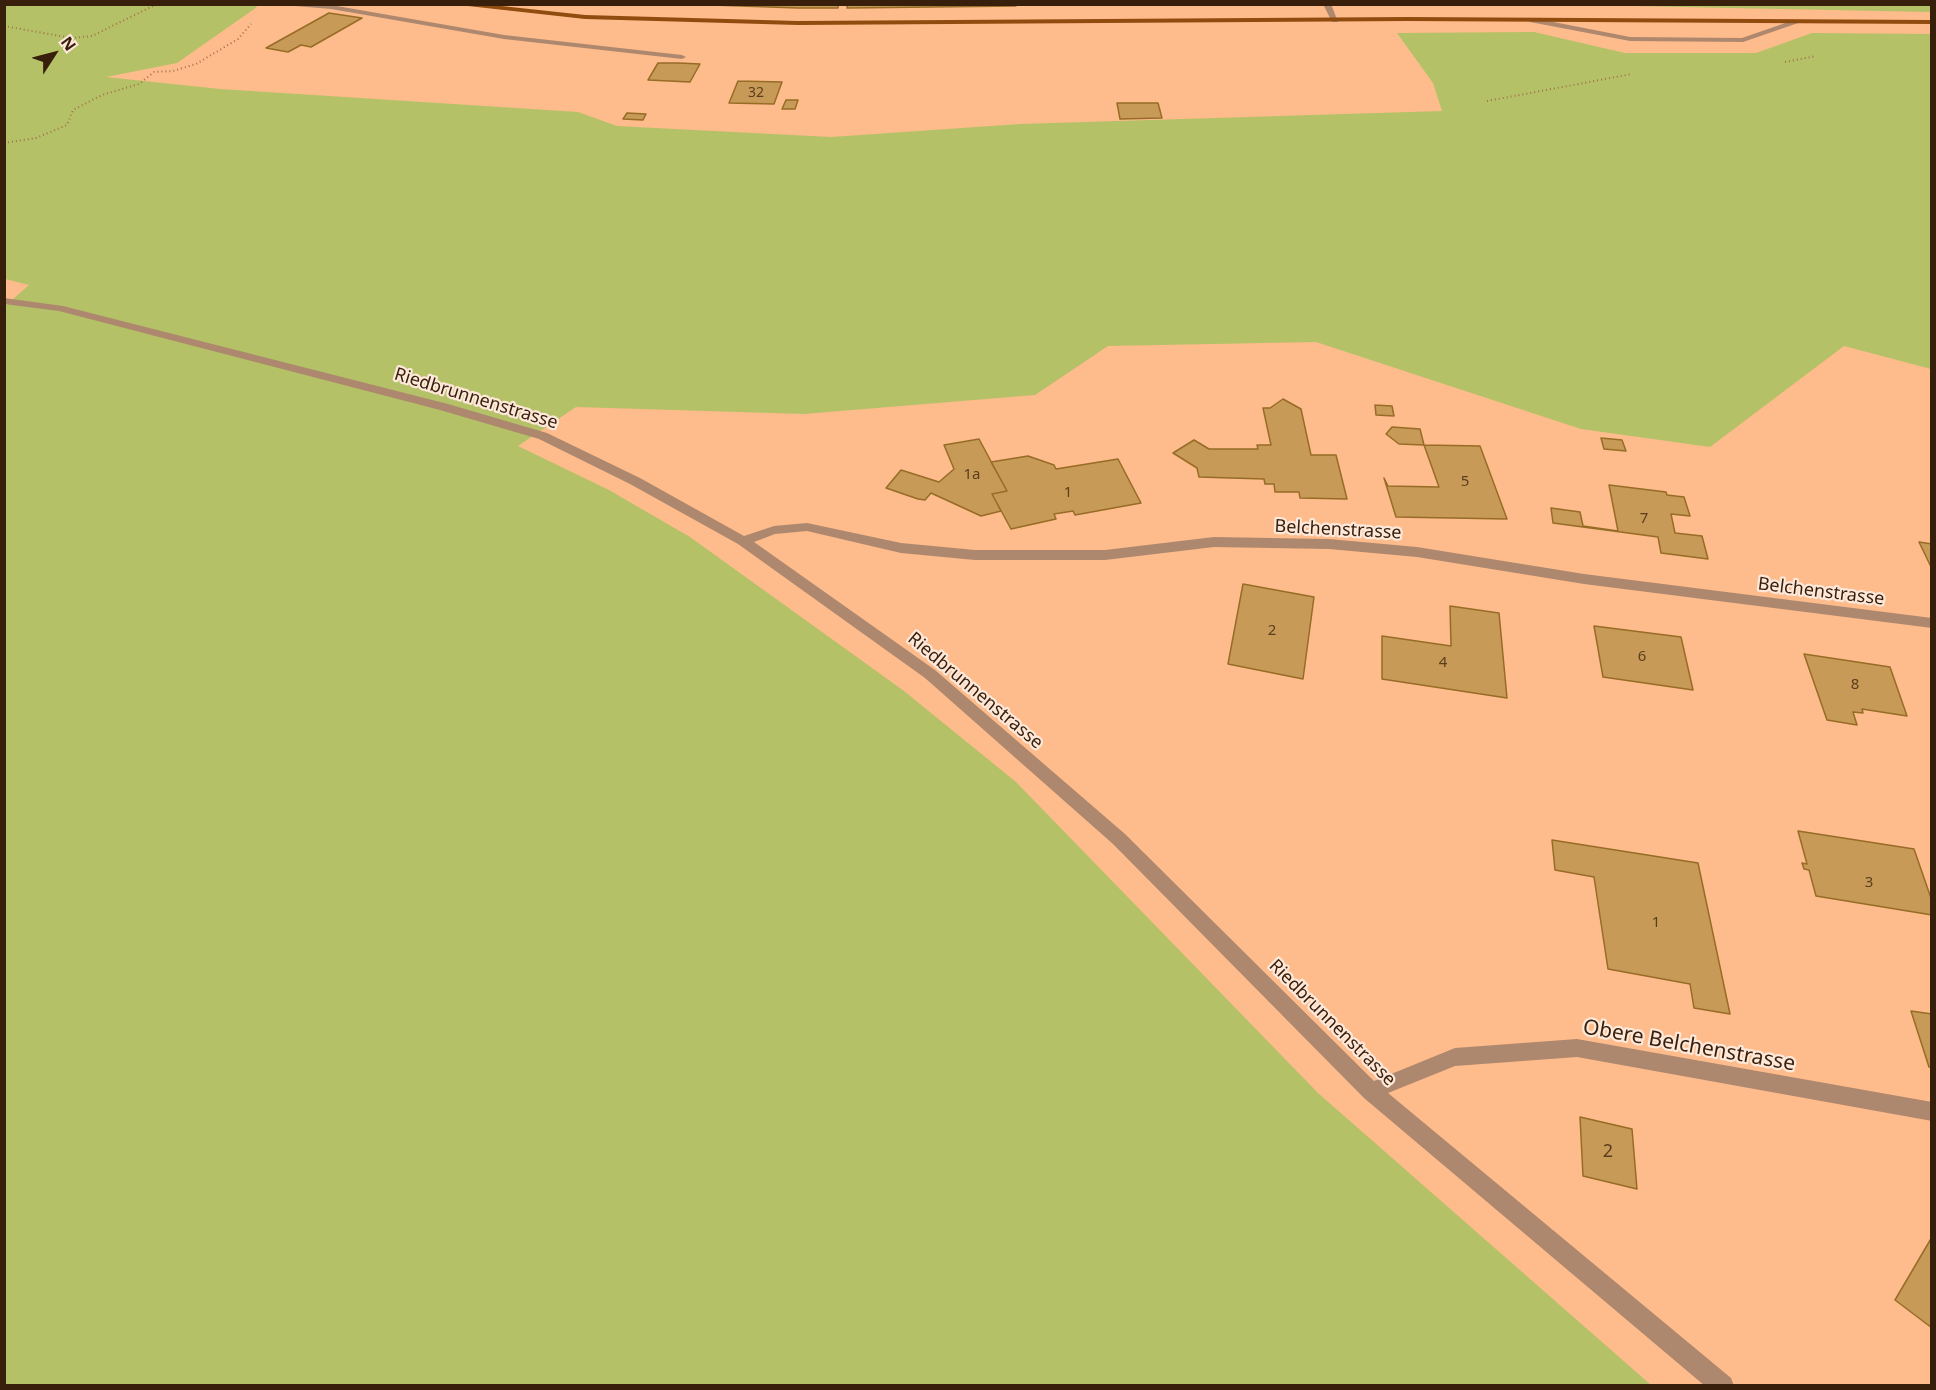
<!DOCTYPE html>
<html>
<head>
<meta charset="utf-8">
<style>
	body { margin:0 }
	#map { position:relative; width:1936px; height:1390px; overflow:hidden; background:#febb8b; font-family:"Noto Sans",sans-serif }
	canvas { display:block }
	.frame { position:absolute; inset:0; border:6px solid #381f0b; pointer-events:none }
	.north { position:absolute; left:24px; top:24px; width:60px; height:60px; -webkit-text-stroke:4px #fde8d9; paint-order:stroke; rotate:54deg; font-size:16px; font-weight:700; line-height:24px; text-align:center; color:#381f0b }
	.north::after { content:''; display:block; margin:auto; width:21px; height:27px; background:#381f0b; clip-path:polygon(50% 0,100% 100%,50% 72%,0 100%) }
</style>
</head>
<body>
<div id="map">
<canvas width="1936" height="1390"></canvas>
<div class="frame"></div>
<div class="north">N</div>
</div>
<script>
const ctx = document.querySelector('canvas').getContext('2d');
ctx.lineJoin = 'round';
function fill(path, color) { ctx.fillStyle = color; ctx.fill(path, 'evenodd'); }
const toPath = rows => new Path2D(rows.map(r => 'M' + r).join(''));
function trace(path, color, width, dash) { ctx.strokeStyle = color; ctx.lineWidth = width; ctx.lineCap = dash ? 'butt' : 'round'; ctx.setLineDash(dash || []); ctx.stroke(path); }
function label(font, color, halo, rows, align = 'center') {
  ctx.font = font + ' "Noto Sans",sans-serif'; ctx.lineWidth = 4.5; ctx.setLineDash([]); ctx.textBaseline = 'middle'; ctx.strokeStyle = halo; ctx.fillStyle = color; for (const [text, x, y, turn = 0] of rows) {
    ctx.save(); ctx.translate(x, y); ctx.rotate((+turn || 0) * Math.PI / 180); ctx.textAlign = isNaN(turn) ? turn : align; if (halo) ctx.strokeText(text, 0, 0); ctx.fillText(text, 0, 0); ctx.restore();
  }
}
fill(toPath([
	[250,4,257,7,177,63,106,77,220,89,578,112,617,126,831,137,1020,124,1442,111,1433,83,1397,33,1534,32,1625,53,1756,53,1812,33,1931,34,1931,369,1844,346,1710,447,1581,429,1316,342,1108,346,1035,395,804,414,576,407,518,446,609,490,690,537,904,691,1016,782,1318,1093,1651,1385,5,1385,4,307,29,285,5,279,5,5],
	[1931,4,1931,12,1580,5,1580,4]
]), '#b4c167');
const building = toPath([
	[683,4,838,4,838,8,798,8,683,4],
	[848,4,1016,4,1016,6,847,8,848,4],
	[329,13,362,18,311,47,301,45,288,52,266,48,329,13],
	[658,63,679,63,700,64,690,82,648,80,658,63],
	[738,81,782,82,774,104,729,103,738,81],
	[786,100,798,100,795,109,782,109,786,100],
	[1117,103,1158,103,1162,118,1120,119,1117,103],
	[627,113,646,114,643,120,623,119,627,113],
	[1283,399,1301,409,1311,455,1336,455,1347,499,1300,498,1299,492,1275,492,1274,484,1265,484,1264,479,1199,477,1197,468,1173,453,1194,440,1209,449,1258,449,1257,445,1271,445,1263,408,1270,408,1283,399],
	[1375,405,1392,406,1394,416,1376,415,1375,405],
	[1392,427,1420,429,1424,445,1399,444,1386,434,1392,427],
	[1601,438,1622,440,1626,451,1604,449,1601,438],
	[979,439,1007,491,992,494,1001,511,981,516,931,493,925,500,918,499,886,488,901,470,939,482,954,469,944,445,979,439],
	[1424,445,1480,446,1507,519,1396,517,1384,478,1388,486,1439,487,1424,445],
	[1028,456,1054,465,1056,469,1118,459,1141,503,1075,515,1073,511,1054,514,1056,519,1011,529,992,494,1007,491,991,462,1028,456],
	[1609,485,1666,492,1667,495,1684,497,1690,516,1671,514,1675,533,1702,536,1708,559,1661,553,1658,537,1553,523,1551,508,1580,512,1583,526,1618,531,1609,485],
	[1919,542,1932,544,1932,569,1919,542],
	[1243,584,1314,597,1303,679,1228,664,1243,584],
	[1450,606,1499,613,1507,698,1382,679,1382,636,1451,646,1450,606],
	[1594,626,1681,637,1693,690,1603,677,1594,626],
	[1804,654,1890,667,1907,716,1862,709,1863,713,1853,712,1857,725,1827,720,1804,654],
	[1798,831,1914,849,1932,901,1932,915,1816,896,1809,870,1804,869,1802,863,1807,864,1798,831],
	[1552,840,1698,863,1730,1014,1694,1008,1690,984,1608,969,1594,877,1555,870,1552,840],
	[1911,1011,1932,1014,1932,1067,1929,1067,1911,1011],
	[1580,1117,1632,1129,1637,1189,1583,1176,1580,1117],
	[1932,1237,1932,1328,1895,1300,1932,1237]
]);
fill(building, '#c79a57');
trace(building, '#976c27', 1.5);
trace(toPath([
	[4,26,71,38,92,36,157,4],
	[1785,62,1816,56],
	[1487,101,1632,74],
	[4,143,36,138,67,125,73,110,102,95,139,84,154,72,173,71,196,64,238,39,251,24]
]), '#a1724f', 2, [1, 3]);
fill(toPath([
	[271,4,331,5,504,35,682,55,686,57,682,59,504,39,331,9,271,4],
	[1323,4,1331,4,1338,22,1332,22,1323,4],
	[1533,18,1630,37,1742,38,1794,20,1801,22,1743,42,1630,41,1530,22,1529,20,1533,18],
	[4,298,63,306,448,404,547,433,640,478,744,536,774,526,807,523,901,543,975,550,1105,550,1214,537,1329,539,1417,547,1584,574,1932,618,1932,628,1584,584,1417,557,1329,549,1214,547,1105,560,975,560,901,553,807,531,775,534,754,542,935,670,1125,834,1374,1081,1455,1048,1577,1039,1932,1102,1932,1121,1577,1057,1455,1066,1388,1093,1731,1378,1734,1386,1705,1386,1364,1098,1113,844,925,678,738,544,630,484,539,439,440,410,59,311,4,304,4,298]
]), '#ae886e');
fill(toPath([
	[450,4,483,4,585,15,798,21,1408,17,1932,20,1932,24,1408,21,798,25,585,19,450,4]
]), '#904c0f');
label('14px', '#5c3e1e', null, [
	["32",756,93]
]);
label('15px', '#5c3e1e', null, [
	["1a",972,475],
	["5",1465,482],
	["1",1068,493],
	["7",1644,519],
	["2",1272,631],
	["6",1642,657],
	["4",1443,663],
	["8",1855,685],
	["3",1869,883],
	["1",1656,923]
]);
label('18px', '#381f0b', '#fde8d9', [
	["Riedbrunnenstrasse",476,399,17],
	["Belchenstrasse",1338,530,3],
	["Belchenstrasse",1821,592,7],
	["Riedbrunnenstrasse",975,691,40],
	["Riedbrunnenstrasse",1332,1023,45]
]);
label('18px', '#5c3e1e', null, [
	["2",1608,1152]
]);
label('21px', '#381f0b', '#fde8d9', [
	["Obere Belchenstrasse",1689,1046,10]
]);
</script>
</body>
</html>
